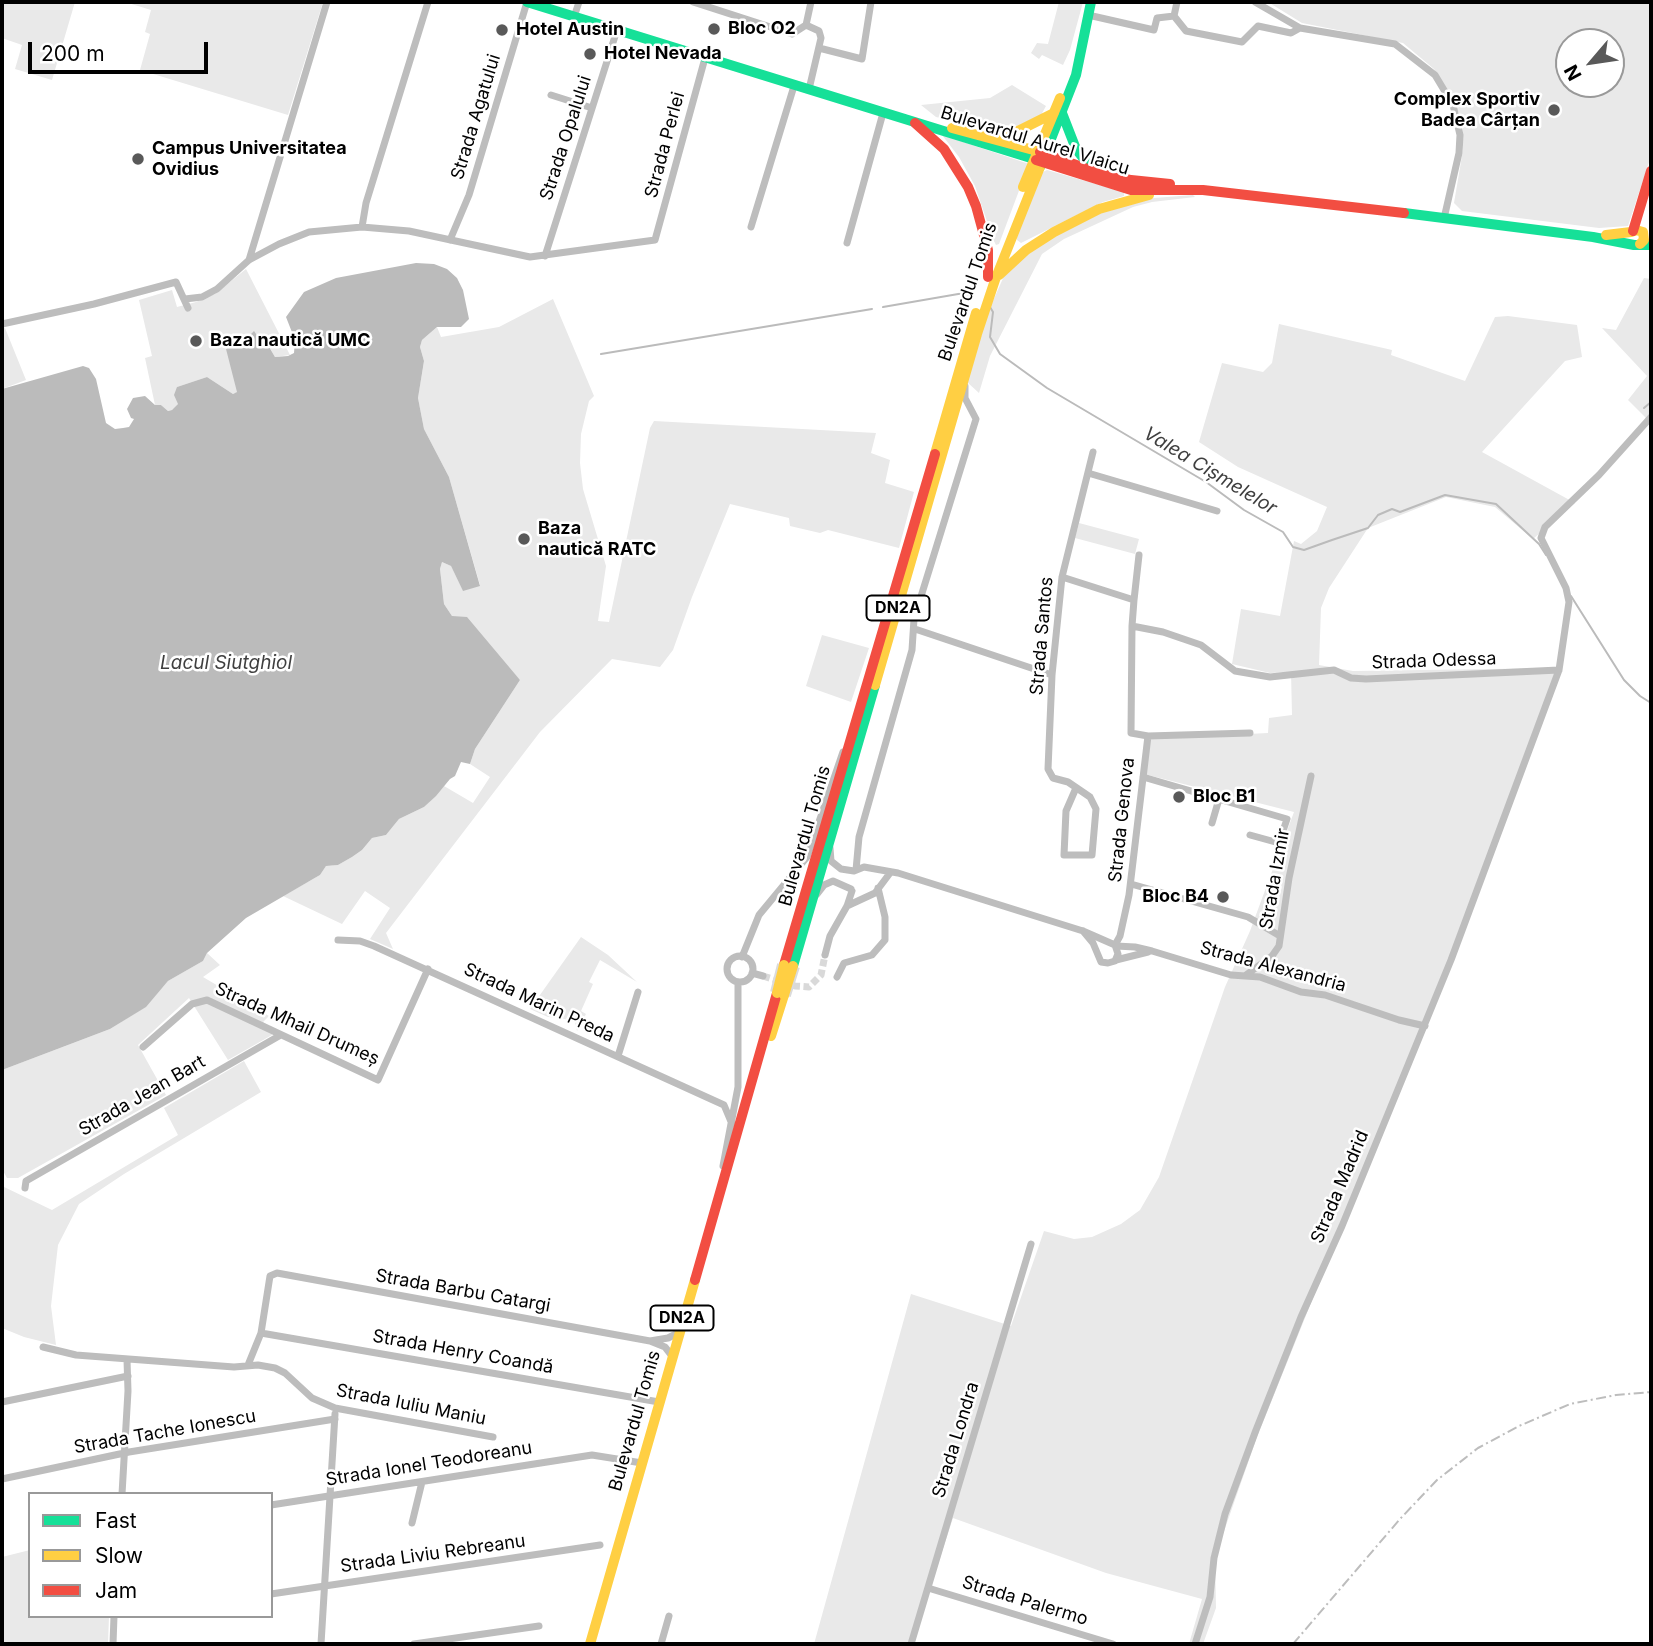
<!DOCTYPE html>
<html>
<head>
<meta charset="utf-8">
<style>
	body { margin:0 }
	#map { position:relative; width:1653px; height:1646px; overflow:hidden; background:#fff; font-family:Inter,sans-serif }
	canvas { display:block }
	.frame { position:absolute; inset:0; border:4px solid #000; pointer-events:none }
	.legend { position:absolute; left:28px; top:1492px; width:245px; height:126px; box-sizing:border-box; background:#fff; border:2px solid #999; margin:0; padding:9px 12px; list-style:none; font-size:21px; color:#000 }
	.legend li { display:flex; align-items:center; gap:14px; height:35px }
	.legend b { width:35px; border:2px solid #999 }
	.north { position:absolute; left:1555px; top:28px; width:70px; height:70px; box-sizing:border-box; background:#fff; border:2px solid #999; border-radius:50%; rotate:241deg; font-size:19px; font-weight:700; line-height:28px; text-align:center; color:#000 }
	.north::after { content:''; display:block; margin:auto; width:24px; height:32px; background:#595959; clip-path:polygon(50% 0,100% 100%,50% 72%,0 100%) }
	.scale { position:absolute; left:28px; top:42px; width:180px; height:32px; box-sizing:border-box; border:4px solid #000; border-top:0; padding-left:9px; font-size:21px; line-height:24px; white-space:nowrap; color:#000; -webkit-text-stroke:5px #fff; paint-order:stroke }
</style>
</head>
<body>
<div id="map">
<canvas width="1653" height="1646"></canvas>
<div class="frame"></div>
<ul class="legend">
<li><b style="height:9px;background:#16e098"></b>Fast</li>
<li><b style="height:9px;background:#ffcf43"></b>Slow</li>
<li><b style="height:9px;background:#f24e42"></b>Jam</li>
</ul>
<div class="north">N</div>
<div class="scale">200 m</div>
</div>
<script>
const ctx = document.querySelector('canvas').getContext('2d');
ctx.lineJoin = 'round';
function fill(path, color) { ctx.fillStyle = color; ctx.fill(path, 'evenodd'); }
const toPath = rows => new Path2D(rows.map(r => 'M' + r).join(''));
function trace(path, color, width, dash) { ctx.strokeStyle = color; ctx.lineWidth = width; ctx.lineCap = dash ? 'butt' : 'round'; ctx.setLineDash(dash || []); ctx.stroke(path); }
function label(font, color, halo, rows, align = 'center') {
  ctx.font = font + ' Inter,sans-serif'; ctx.lineWidth = 5; ctx.setLineDash([]); ctx.textBaseline = 'middle'; ctx.strokeStyle = halo; ctx.fillStyle = color; for (const [text, x, y, turn = 0] of rows) {
    ctx.save(); ctx.translate(x, y); ctx.rotate((+turn || 0) * Math.PI / 180); ctx.textAlign = isNaN(turn) ? turn : align; if (halo) ctx.strokeText(text, 0, 0); ctx.fillText(text, 0, 0); ctx.restore();
  }
}
fill(toPath([
	[2,2,75,2,52,80,15,69,22,45,2,38],
	[125,2,323,2,288,115,140,70,150,34,145,32,151,10],
	[1059,2,1083,2,1070,50,1063,65,1042,55,1039,59,1031,53,1037,43,1048,44],
	[1268,2,1651,2,1651,156,1628,226,1599,228,1462,211,1454,203,1463,150,1462,121,1452,98,1434,69,1403,43,1302,23],
	[1569,42,1611,42,1611,84,1569,84],
	[1012,85,1046,106,1040,117,1003,134,936,117,921,105,990,98],
	[942,135,1029,164,999,244,996,245,993,239,975,186,959,157],
	[1047,170,1124,192,1124,196,1103,202,1021,243,1017,240,1017,236,1041,173],
	[1193,195,1195,197,1152,202,1133,207,1064,239,1042,254,990,356,979,393,967,382,989,310,1004,276,1037,245,1097,213,1154,198],
	[246,269,290,355,275,357,263,336,258,338,254,332,241,344,238,392,233,394,207,377,177,387,178,404,175,409,168,411,161,405,155,405,145,358,152,356,139,300,172,290,177,307,196,302,215,294],
	[1644,278,1651,279,1651,423,1628,400,1647,376,1602,328,1616,330],
	[553,299,594,396,589,401,581,434,580,463,583,489,606,566,598,621,609,622,650,428,654,421,876,433,871,453,890,460,885,483,914,492,899,548,828,530,820,533,790,526,789,518,730,504,692,597,673,650,660,667,612,659,540,732,386,933,393,949,370,939,390,908,365,891,342,924,283,896,320,875,326,866,338,865,352,857,362,850,372,838,386,835,399,819,424,807,444,786,473,803,490,777,470,764,475,749,520,680,452,616,444,604,440,569,442,562,451,566,463,590,480,585,449,477,424,429,418,398,424,361,420,347,422,340,437,327,441,337,499,327],
	[1508,316,1577,325,1582,357,1565,361,1482,452,1575,503,1533,539,1495,507,1446,497,1368,528,1329,588,1321,608,1319,665,1353,671,1560,668,1488,864,1257,1437,1215,1557,1216,1608,1203,1644,1189,1644,1202,1599,1106,1573,953,1518,912,1644,814,1644,911,1294,1011,1326,1044,1231,1074,1239,1092,1237,1121,1224,1140,1210,1159,1177,1225,987,1250,931,1294,812,1144,774,1148,739,1268,733,1269,718,1292,715,1291,672,1270,673,1232,664,1241,609,1280,616,1294,541,1301,544,1317,531,1327,507,1238,467,1199,442,1222,363,1263,372,1272,363,1279,324,1392,350,1391,355,1465,381,1495,317],
	[5,328,26,380,2,389,2,329],
	[1079,523,1139,539,1135,554,1075,538],
	[822,635,869,648,851,702,806,686],
	[581,937,608,955,637,982,600,960,589,982,593,984,581,1011,586,1014,577,1031,575,1022,561,1018,548,1017,530,1009],
	[207,953,220,965,203,977,269,1016,263,1022,275,1030,272,1035,228,1060,189,998,138,1045,166,1095,18,1178,7,1178,2,1169,2,1070,110,1029,145,1007,168,981,203,961],
	[244,1061,261,1092,124,1174,79,1204,58,1245,51,1306,56,1345,24,1337,2,1328,2,1186,52,1210,178,1135,164,1108],
	[30,1550,30,1616,109,1616,108,1644,2,1644,2,1557]
]), '#e9e9e9');
fill(toPath([
	[416,263,434,264,447,269,457,278,463,290,469,319,461,327,437,327,422,340,420,347,424,361,418,398,424,429,449,477,480,586,463,591,451,566,442,562,440,569,444,604,452,616,467,617,520,680,475,749,470,764,461,762,455,776,450,779,436,796,424,807,399,819,386,835,372,838,362,850,352,857,338,865,326,866,320,875,313,879,246,918,207,953,203,961,168,981,146,1007,110,1029,2,1070,2,389,83,366,89,368,96,379,106,423,115,429,123,428,129,427,134,419,131,418,127,409,133,398,145,396,155,405,161,405,168,411,172,410,178,404,174,395,177,387,207,377,233,394,237,392,226,349,241,344,254,331,258,337,262,335,275,357,288,356,294,353,295,340,286,317,304,292,336,278]
]), '#bbb');
trace(toPath([
	[883,307,964,293,972,296],
	[990,307,993,312,990,337,1000,354,1047,388,1206,482,1244,510,1283,532,1293,547,1304,550,1332,540,1368,528,1378,515,1392,509,1400,512,1445,495,1496,504,1539,544,1546,555],
	[601,354,872,309],
	[1644,408,1651,402],
	[1571,596,1624,680,1640,696,1651,703]
]), '#bbb', 2);
trace(toPath([
	[763,976,795,986,809,987,821,975,825,955]
]), '#d9d9d9', 7, [7, 3.5]);
trace(toPath([
	[693,2,792,34,806,25,819,31,821,38,810,85],
	[1177,2,1174,16,1186,31,1242,42,1258,26,1291,33,1300,28],
	[1255,2,1300,28,1395,44,1435,75,1453,105,1460,135,1459,153,1445,214],
	[575,14,579,2],
	[1088,15,1154,30,1157,18,1174,16],
	[806,25,811,2],
	[819,48,862,59,871,2],
	[551,95,592,108],
	[362,227,366,203,428,2],
	[751,227,794,86],
	[450,240,469,195,527,2],
	[847,243,883,113],
	[545,256,617,30],
	[249,260,327,2],
	[185,299,202,297,217,289,249,260,279,244,309,232,362,227,409,231,530,257,655,240,705,58],
	[2,324,94,304,176,282,188,308],
	[1088,473,1217,511],
	[1062,577,1134,600,1132,626,1163,632,1201,645,1235,671,1270,677,1334,670,1351,678,1366,679,1559,670],
	[1134,600,1139,555],
	[1132,626,1131,733,1148,736,1250,733],
	[915,629,1052,675],
	[1143,777,1287,819,1279,843,1250,835],
	[1076,788,1066,811,1064,855,1092,855,1096,809,1090,797,1068,782,1053,778,1048,769,1052,675,1062,577,1093,452],
	[1212,823,1219,799],
	[830,848,831,861,841,869,854,871,864,867,898,873,1083,931,1115,945,1118,954,1115,961,1108,963,1101,962,1093,943,1083,931],
	[856,870,859,837,912,650,914,619,976,419,965,398,965,386],
	[1131,884,1248,917,1280,936],
	[817,894,824,885,833,881,851,889],
	[847,906,875,893,890,873],
	[338,940,360,941,374,946,724,1105,732,1124],
	[1115,945,1120,936,1129,895,1148,736],
	[1116,946,1135,947,1152,951,1231,975,1260,977,1301,992,1325,995,1399,1020,1425,1026],
	[825,955,830,936,847,906,852,891],
	'727 969a13 13 0 1 1 26 0a13 13 0 1 1-26 0Z',
	[742,957,759,915,807,857,843,752],
	[1116,960,1148,952],
	[752,973,763,976],
	[1246,975,1272,956,1279,946,1289,878,1311,776],
	[837,977,844,963,872,955,885,940,885,917,878,888],
	[143,1047,192,1004,207,1000,378,1080,428,969],
	[618,1056,638,992],
	[723,1166,738,1087,738,983],
	[25,1188,26,1181,279,1036],
	[261,1333,659,1402],
	[650,1341,668,1338,678,1333],
	[43,1347,76,1355,234,1367,258,1365,275,1368,285,1373,312,1398,335,1408,493,1437],
	[248,1365,261,1333,270,1276,277,1273,650,1341,665,1347,672,1356],
	[2,1402,128,1376],
	[2,1479,129,1452,335,1419],
	[122,1494,128,1391,127,1360],
	[271,1505,592,1455,642,1463],
	[412,1523,422,1482],
	[928,1588,1113,1644],
	[271,1594,600,1545],
	[113,1644,114,1616],
	[321,1644,335,1414],
	[414,1644,539,1626],
	[661,1644,669,1616],
	[911,1644,1031,1244],
	[1195,1644,1210,1597,1214,1558,1225,1514,1256,1430,1301,1317,1342,1226,1451,960,1559,670,1569,602,1566,588,1541,538,1545,527,1599,475,1651,417]
]), '#bdbdbd', 7);
trace(toPath([
	[527,2,1034,159],
	[1062,113,1076,149,1091,168],
	[1040,167,1076,75,1091,2],
	[1404,213,1593,237,1634,245,1651,245],
	[793,966,875,685]
]), '#16e098', 10);
trace(toPath([
	[952,128,1037,151],
	[997,138,1008,136,1054,113],
	[1023,187,1060,98],
	[1631,232,1636,230,1643,232,1644,240,1640,244],
	[1606,235,1631,232],
	[999,275,1026,250,1054,232,1099,209,1149,195],
	[935,454,976,313],
	[875,685,977,334,995,280,1040,167],
	[771,1036,784,995],
	[590,1644,695,1280]
]), '#ffcf43', 10);
trace(toPath([
	[915,123,944,149,968,187,976,206,988,250,988,277],
	[1040,152,1093,171,1131,180,1170,184],
	[1036,160,1131,190,1203,190,1404,213],
	[1633,231,1651,171],
	[784,965,935,454],
	[695,1280,777,993]
]), '#f24e42', 10);
trace(toPath([
	[1293,1644,1400,1519,1437,1480,1478,1448,1519,1426,1570,1404,1616,1395,1651,1392]
]), '#bdbdbd', 2, [10, 3.5, 2, 3.5]);
const slowBridge = toPath([
	[777,993,784,965],
	[784,995,793,966]
]);
trace(slowBridge, '#dbdbdb', 14, []);
trace(slowBridge, '#ffcf43', 10);
for (const [x, y, r, color] of [
	[714,29,7,"#595959"],
	[502,30,7,"#595959"],
	[590,54,7,"#595959"],
	[1554,110,7,"#595959"],
	[138,159,7,"#595959"],
	[196,341,7,"#595959"],
	[524,539,7,"#595959"],
	[1179,797,7,"#595959"],
	[1223,897,7,"#595959"]
]) { const dot = new Path2D(); dot.arc(x, y, r, 0, 2 * Math.PI); ctx.fillStyle = color; ctx.fill(dot); trace(dot, '#fff', 2.5); }
for (const [x, y, w] of [
	[898,608,63],
	[682,1318,63]
]) { const box = new Path2D(); box.roundRect(x - w / 2, y - 12.5, w, 25, 5); ctx.fillStyle = '#fff'; ctx.fill(box); trace(box, '#000', 2); }
label('bold 16px', '#000', null, [
	["DN2A",898,608],
	["DN2A",682,1318]
]);
label('bold 18px', '#000', '#fff', [
	["Bloc O2",728,29],
	["Hotel Austin",516,30],
	["Hotel Nevada",604,54],
	["Complex Sportiv",1540,100,"right"],
	["Badea Cârțan",1540,121,"right"],
	["Campus Universitatea",152,149],
	["Ovidius",152,170],
	["Baza nautică UMC",210,341],
	["Baza",538,529],
	["nautică RATC",538,550],
	["Bloc B1",1193,797],
	["Bloc B4",1209,897,"right"]
], 'left');
label('18px', '#000', '#fff', [
	["Strada Agatului",476,117,-73],
	["Strada Opalului",566,138,-72],
	["Bulevardul Aurel Vlaicu",1035,141,17],
	["Strada Perlei",665,145,-75],
	["Bulevardul Tomis",968,292,-71],
	["Strada Santos",1042,636,-85],
	["Strada Odessa",1434,661,-2],
	["Strada Genova",1122,820,-84],
	["Bulevardul Tomis",805,836,-74],
	["Strada Izmir",1275,879,-80],
	["Strada Alexandria",1273,967,15],
	["Strada Marin Preda",539,1003,25],
	["Strada Mhail Drumeș",297,1024,24],
	["Strada Jean Bart",142,1096,-30],
	["Strada Madrid",1340,1187,-67],
	["Strada Barbu Catargi",463,1291,10],
	["Strada Henry Coandă",463,1352,10],
	["Strada Iuliu Maniu",411,1405,11],
	["Bulevardul Tomis",635,1421,-74],
	["Strada Tache Ionescu",165,1432,-10],
	["Strada Londra",956,1440,-73],
	["Strada Ionel Teodoreanu",429,1464,-9],
	["Strada Liviu Rebreanu",433,1554,-8],
	["Strada Palermo",1025,1601,17]
]);
label('italic 19px', '#3f3f3f', '#fff', [
	["Valea Cișmelelor",1210,471,31],
	["Lacul Siutghiol",226,663]
]);
</script>
</body>
</html>
